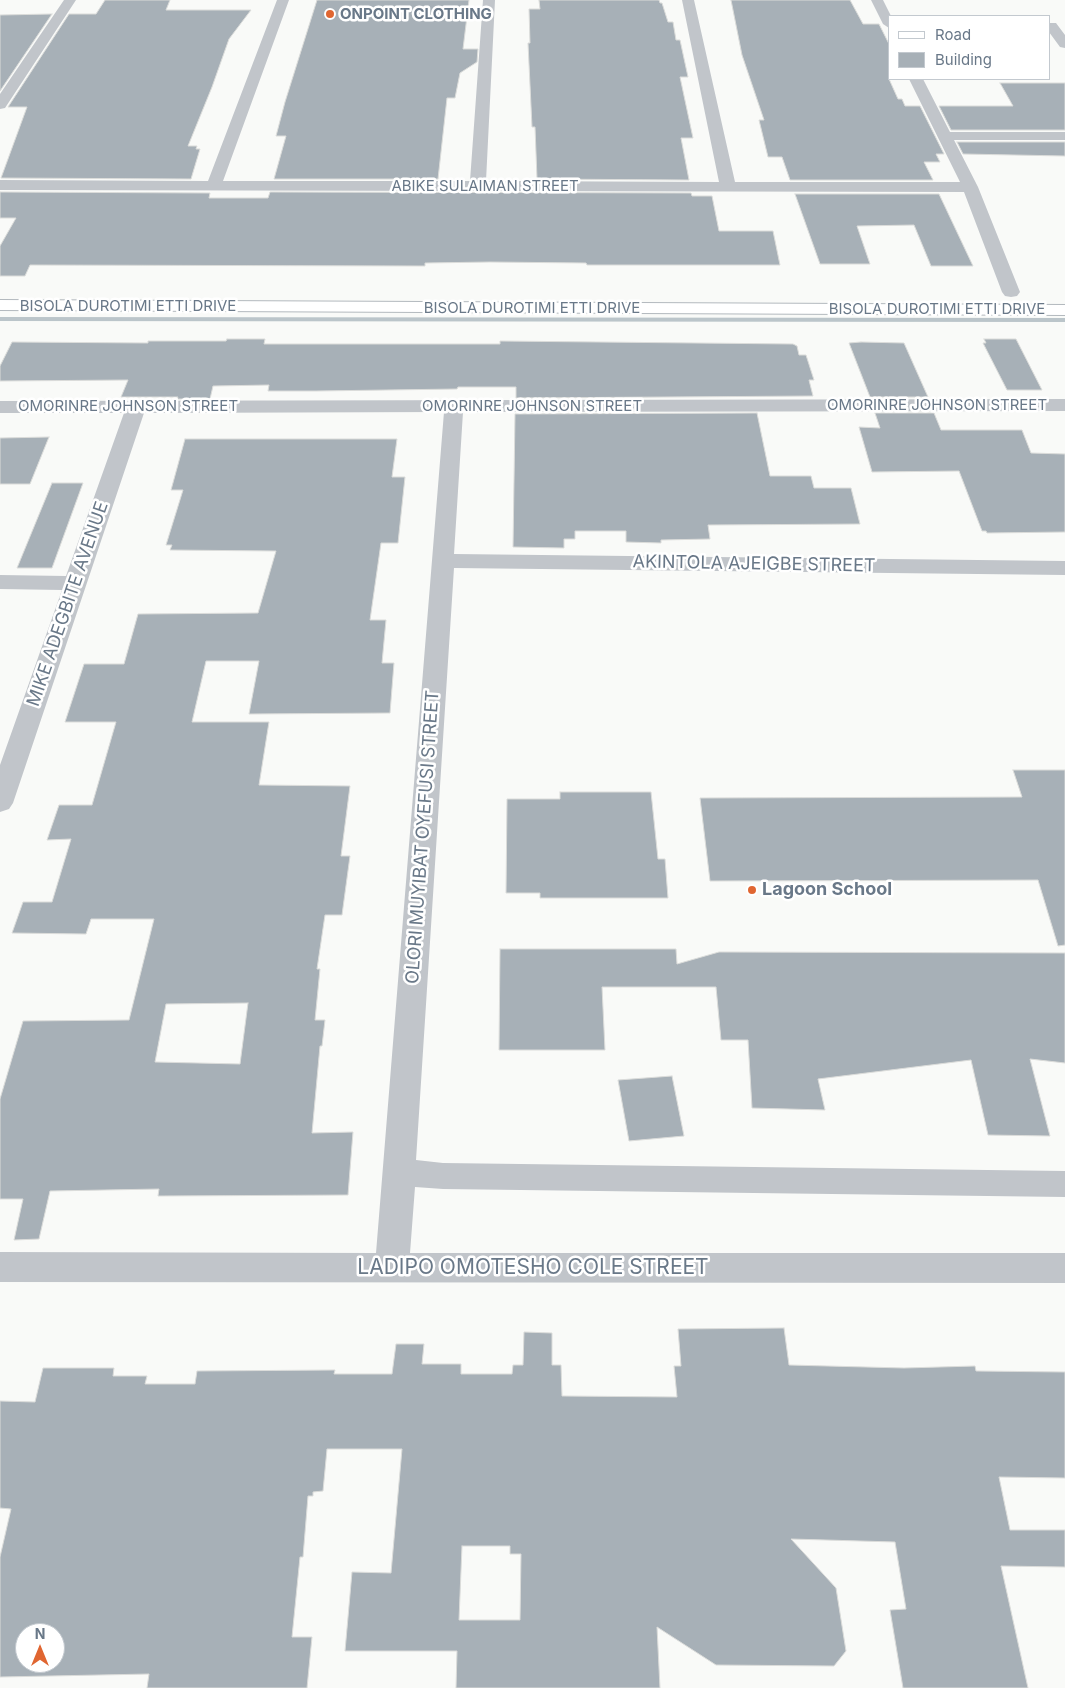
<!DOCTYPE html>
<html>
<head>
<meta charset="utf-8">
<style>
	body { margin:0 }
	#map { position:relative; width:1065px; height:1688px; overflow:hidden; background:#f9faf8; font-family:Inter,sans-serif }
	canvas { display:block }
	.legend { position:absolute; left:888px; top:15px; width:162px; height:65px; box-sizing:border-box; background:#fff; border:1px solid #c3c9cf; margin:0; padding:6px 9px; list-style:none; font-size:15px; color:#697888 }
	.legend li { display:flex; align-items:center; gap:10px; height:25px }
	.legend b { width:25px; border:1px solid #c3c9cf }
	.north { position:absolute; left:15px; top:1623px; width:50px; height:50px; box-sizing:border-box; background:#fff; border:1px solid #c3c9cf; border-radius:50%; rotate:0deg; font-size:14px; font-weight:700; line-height:20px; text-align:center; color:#697888 }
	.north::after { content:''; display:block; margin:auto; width:18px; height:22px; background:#e06631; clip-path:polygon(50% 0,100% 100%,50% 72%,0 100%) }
</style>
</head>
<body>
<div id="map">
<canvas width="1065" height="1688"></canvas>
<ul class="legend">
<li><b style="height:6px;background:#fff"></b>Road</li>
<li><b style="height:14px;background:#a7b0b7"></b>Building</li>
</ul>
<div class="north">N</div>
</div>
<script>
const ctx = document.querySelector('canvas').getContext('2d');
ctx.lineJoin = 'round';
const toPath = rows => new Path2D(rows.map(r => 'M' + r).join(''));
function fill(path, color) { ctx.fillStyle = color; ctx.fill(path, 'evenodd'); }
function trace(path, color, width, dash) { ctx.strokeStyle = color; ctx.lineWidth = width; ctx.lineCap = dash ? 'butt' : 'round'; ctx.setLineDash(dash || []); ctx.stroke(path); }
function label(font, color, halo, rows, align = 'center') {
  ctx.font = font + ' Inter,sans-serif'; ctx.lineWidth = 5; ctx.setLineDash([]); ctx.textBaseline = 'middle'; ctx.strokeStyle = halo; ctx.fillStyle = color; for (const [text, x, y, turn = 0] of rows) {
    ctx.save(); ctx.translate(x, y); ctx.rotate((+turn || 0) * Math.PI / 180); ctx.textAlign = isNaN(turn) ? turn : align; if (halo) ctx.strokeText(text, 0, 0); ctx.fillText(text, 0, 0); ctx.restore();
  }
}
fill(toPath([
	[0,317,1065,318,1065,322,0,321,0,317]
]), '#bbc5ca');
const building = toPath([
	[105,0,170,0,166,10,251,10,229,39,212,87,188,146,197,146,196,149,200,149,191,179,1,178,27,107,8,107,69,14,96,14,105,0],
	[317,0,469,0,463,49,478,49,477,62,460,73,455,98,447,98,438,179,274,179,286,136,276,136,285,102,317,0],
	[539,0,659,0,660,3,662,3,668,22,673,22,676,40,680,40,688,77,680,77,693,138,681,138,689,180,537,179,535,127,532,127,528,43,530,43,529,9,540,9,539,0],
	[731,0,850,0,863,24,879,24,889,44,889,79,898,99,902,99,905,106,920,106,944,154,936,154,940,162,924,162,933,180,790,180,782,157,768,157,759,120,764,120,742,55,731,0],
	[52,14,0,91,0,15,52,14],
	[1000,83,1065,83,1065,130,951,130,939,106,1013,106,1000,83],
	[957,142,1065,142,1065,156,963,154,957,142],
	[0,192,210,193,209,198,268,198,270,192,691,193,692,196,712,196,719,231,773,231,780,265,587,265,586,263,490,262,425,263,425,266,30,265,25,276,0,276,0,246,16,218,0,218,0,192],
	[795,194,939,194,973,266,931,266,914,225,857,226,870,264,820,264,795,194],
	[227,339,265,339,264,344,500,344,500,341,793,344,797,346,799,355,806,355,814,380,809,380,813,396,516,398,516,387,458,387,457,389,316,391,268,391,269,385,213,386,210,399,177,399,178,397,121,397,128,380,0,381,0,366,12,342,148,343,148,341,226,341,227,339],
	[984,339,1016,339,1042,390,1007,390,983,343,986,343,984,339],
	[861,342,904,343,928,397,870,397,849,343,861,342],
	[757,413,770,476,811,476,814,488,851,488,860,524,708,525,710,539,661,540,661,543,626,542,626,531,575,531,575,539,564,539,564,548,513,547,515,414,757,413],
	[875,413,934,413,941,430,1022,430,1031,453,1065,454,1065,532,987,533,986,531,982,531,959,471,872,472,859,427,880,428,875,413],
	[49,437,30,484,0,484,0,438,49,437],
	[185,439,397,439,392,477,405,477,398,543,381,543,370,620,386,620,382,663,394,663,390,713,249,714,259,661,206,661,192,722,269,722,259,785,350,786,341,856,350,856,342,915,325,915,317,969,320,969,315,1020,325,1020,322,1046,320,1046,312,1133,353,1132,348,1195,158,1196,159,1189,50,1191,39,1239,14,1240,23,1199,0,1199,0,1099,23,1021,129,1020,154,919,91,919,86,934,12,933,23,902,52,902,71,839,47,840,59,805,92,805,116,722,65,722,84,664,124,664,138,614,258,613,276,551,170,550,172,545,166,545,183,490,171,490,185,439],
	[248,1003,240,1064,155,1062,166,1004,248,1003],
	[52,483,83,483,52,568,17,568,52,483],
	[1013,770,1065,770,1065,945,1058,946,1038,880,710,881,700,798,1022,797,1013,770],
	[560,792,651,792,658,859,665,859,668,898,540,898,540,893,506,893,507,799,560,799,560,792],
	[500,949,676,949,677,964,719,952,1065,953,1065,1063,1030,1059,1050,1136,988,1135,971,1060,818,1079,825,1110,752,1108,748,1040,721,1040,716,987,602,987,605,1050,499,1050,500,949],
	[672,1076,684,1136,629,1141,618,1080,672,1076],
	[784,1328,789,1365,904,1368,975,1366,976,1371,1065,1372,1065,1478,999,1477,1010,1530,1065,1530,1065,1567,1001,1566,1028,1688,903,1688,890,1610,906,1609,895,1542,791,1539,836,1588,846,1651,834,1666,716,1665,657,1627,660,1688,456,1688,457,1651,345,1651,352,1572,391,1573,402,1449,327,1449,323,1491,313,1492,313,1496,308,1496,303,1557,300,1557,292,1637,312,1637,307,1688,147,1688,149,1674,0,1677,0,1557,11,1509,0,1508,0,1401,35,1402,43,1368,114,1368,113,1376,147,1376,145,1384,195,1384,197,1371,335,1370,334,1374,392,1374,396,1344,424,1344,422,1364,461,1364,461,1374,512,1374,513,1365,523,1365,524,1332,552,1333,552,1365,561,1365,562,1396,677,1397,674,1366,681,1366,678,1329,784,1328],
	[462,1546,510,1546,510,1554,521,1554,520,1620,459,1620,462,1546],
	[25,1633,55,1633,55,1663,25,1663,25,1633]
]);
fill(building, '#a7b0b7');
trace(building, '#dbdcda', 1);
const secondary = toPath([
	[0,300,1065,305,1065,315,0,310,0,300]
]);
trace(secondary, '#b3b9be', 2);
fill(toPath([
	[64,0,76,0,5,108,0,109,0,94,64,0],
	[277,0,289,0,223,181,470,181,483,0,495,0,486,181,719,182,682,0,694,0,735,182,960,182,909,79,923,79,950,132,1065,132,1065,140,954,140,978,187,1020,292,1017,296,1011,297,1005,296,1002,292,964,192,0,190,0,180,208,181,277,0],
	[871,0,883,0,891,16,889,16,889,28,883,24,871,0],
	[1049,23,1056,23,1065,35,1065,48,1060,47,1049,32,1049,23],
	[1065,399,1065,411,463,412,454,554,1065,561,1065,575,454,568,416,1160,443,1163,1065,1171,1065,1197,443,1189,415,1187,410,1253,1065,1253,1065,1283,0,1282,0,1252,376,1253,444,412,144,413,13,803,9,809,0,812,0,765,62,590,0,589,0,575,66,576,124,413,0,413,0,401,1065,399]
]), '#c1c5ca');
fill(secondary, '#fff');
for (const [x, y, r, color] of [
	[330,14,5,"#e06631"],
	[752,890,5,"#e06631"]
]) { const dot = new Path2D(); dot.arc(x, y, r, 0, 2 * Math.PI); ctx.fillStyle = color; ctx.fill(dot); trace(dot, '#fff', 2); }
label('bold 15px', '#697888', '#fff', [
	["ONPOINT CLOTHING",340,14]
], 'left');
label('15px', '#697888', '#fff', [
	["ABIKE SULAIMAN STREET",485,186],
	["BISOLA DUROTIMI ETTI DRIVE",128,306],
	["BISOLA DUROTIMI ETTI DRIVE",532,308],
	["BISOLA DUROTIMI ETTI DRIVE",937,309],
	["OMORINRE JOHNSON STREET",937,405],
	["OMORINRE JOHNSON STREET",128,406],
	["OMORINRE JOHNSON STREET",532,406]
]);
label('18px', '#697888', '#fff', [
	["AKINTOLA AJEIGBE STREET",754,564,1],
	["MIKE ADEGBITE AVENUE",68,604,-71],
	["OLORI MUYIBAT OYEFUSI STREET",423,837,-86]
]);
label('bold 18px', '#697888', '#fff', [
	["Lagoon School",762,890]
], 'left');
label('21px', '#697888', '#fff', [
	["LADIPO OMOTESHO COLE STREET",533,1268]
]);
</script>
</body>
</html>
